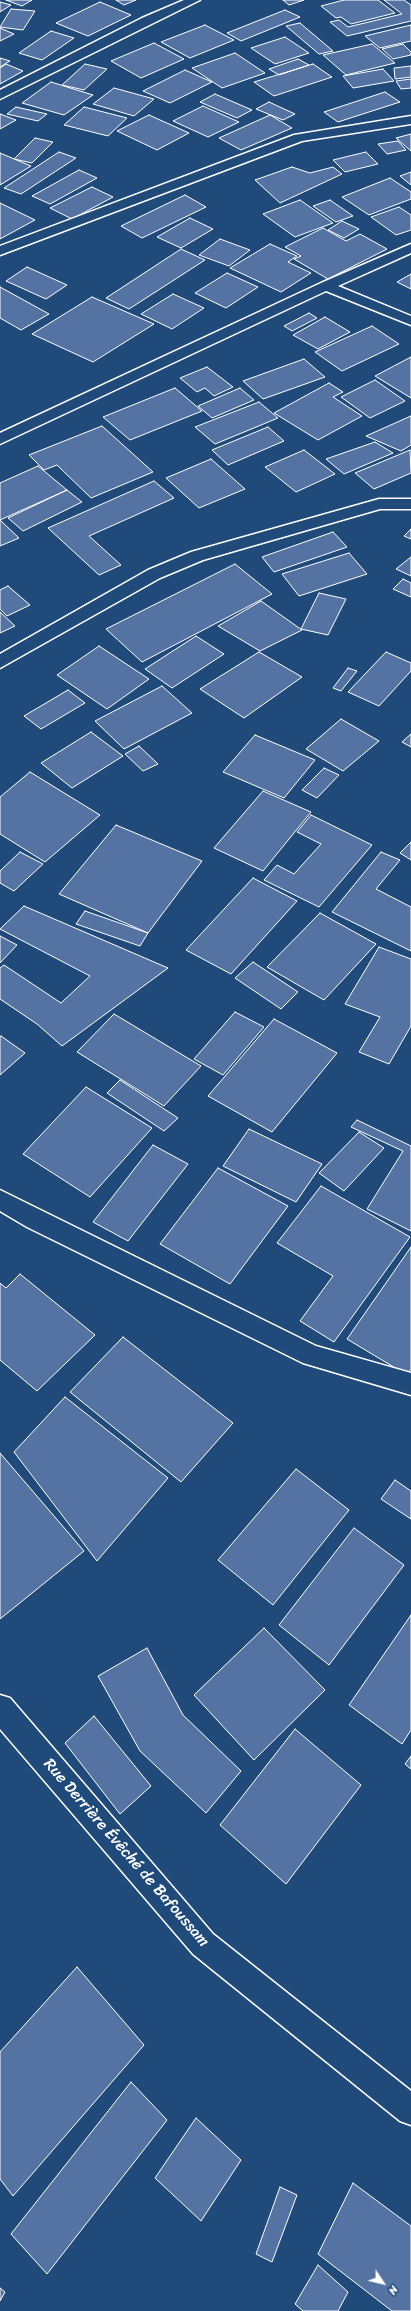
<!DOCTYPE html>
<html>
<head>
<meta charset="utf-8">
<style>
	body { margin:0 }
	#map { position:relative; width:411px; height:2311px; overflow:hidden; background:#1f4a7a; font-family:Sriracha,sans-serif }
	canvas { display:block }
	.north { position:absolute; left:363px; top:2263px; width:40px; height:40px; -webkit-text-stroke:3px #1f4a7a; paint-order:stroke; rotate:125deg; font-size:11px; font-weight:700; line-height:16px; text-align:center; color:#fff }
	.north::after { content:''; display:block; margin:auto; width:14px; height:18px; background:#fff; clip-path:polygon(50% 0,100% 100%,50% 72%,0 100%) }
</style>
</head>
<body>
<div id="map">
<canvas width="411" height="2311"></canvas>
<div class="north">N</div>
</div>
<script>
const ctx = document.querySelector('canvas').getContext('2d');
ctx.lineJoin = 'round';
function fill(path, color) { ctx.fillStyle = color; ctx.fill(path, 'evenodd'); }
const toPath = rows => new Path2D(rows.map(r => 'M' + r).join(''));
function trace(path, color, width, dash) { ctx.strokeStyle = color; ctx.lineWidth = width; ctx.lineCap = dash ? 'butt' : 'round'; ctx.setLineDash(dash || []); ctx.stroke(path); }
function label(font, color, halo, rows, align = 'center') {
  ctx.font = font + ' Sriracha,sans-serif'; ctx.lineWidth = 3; ctx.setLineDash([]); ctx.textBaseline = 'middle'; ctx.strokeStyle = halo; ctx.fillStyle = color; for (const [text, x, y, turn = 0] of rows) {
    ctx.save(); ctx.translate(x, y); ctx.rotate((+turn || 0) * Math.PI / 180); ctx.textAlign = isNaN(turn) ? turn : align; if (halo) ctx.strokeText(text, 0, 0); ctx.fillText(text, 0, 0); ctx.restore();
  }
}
const building = toPath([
	[6,0,32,0,22,6,6,0],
	[116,0,136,0,124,5,116,0],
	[283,0,304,0,289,5,283,0],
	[344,0,378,0,395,13,351,24,341,17,336,18,321,6,344,0],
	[384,0,404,0,411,5,411,21,347,36,330,22,339,20,348,27,402,14,384,0],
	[0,2,11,5,0,12,0,2],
	[100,2,131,15,88,36,56,23,100,2],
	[11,9,35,11,23,30,0,27,11,9],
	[285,10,300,17,241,41,227,33,285,10],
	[300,23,333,51,319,54,286,26,300,23],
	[205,25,234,40,190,58,161,42,205,25],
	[411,25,411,41,380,48,365,36,411,25],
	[0,28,14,34,0,41,0,28],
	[51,31,74,38,42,60,19,53,51,31],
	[285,37,309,53,275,64,251,48,285,37],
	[154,43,184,59,141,78,111,61,154,43],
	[372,44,395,63,346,75,323,55,372,44],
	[403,44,411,52,411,55,393,59,382,49,403,44],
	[235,53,265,73,222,88,192,68,235,53],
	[0,58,10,61,0,67,0,58],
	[298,59,309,65,279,75,269,69,298,59],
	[6,64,23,71,0,84,0,68,6,64],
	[85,64,107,69,84,90,62,85,85,64],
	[313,64,332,77,274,96,254,82,313,64],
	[411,66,411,77,395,79,394,68,411,66],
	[383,69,394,81,353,88,343,76,383,69],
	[185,70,212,82,170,103,143,91,185,70],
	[411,79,411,88,401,89,396,81,411,79],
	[51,82,93,95,64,115,22,103,51,82],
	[114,88,154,99,134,116,93,104,114,88],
	[385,92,400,102,338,122,324,112,385,92],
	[215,94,252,110,237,118,200,102,215,94],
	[269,102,295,114,283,120,256,109,269,102],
	[203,106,239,122,208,137,173,121,203,106],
	[16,107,47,114,38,121,7,114,16,107],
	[84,107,127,118,108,136,64,125,84,107],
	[0,114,16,120,0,129,0,114],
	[149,115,189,133,157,150,117,131,149,115],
	[270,115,292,128,241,150,219,138,270,115],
	[411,134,411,151,396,138,411,134],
	[35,138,53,142,32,163,14,159,35,138],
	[398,141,406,150,387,154,378,144,398,141],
	[59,152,76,158,21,194,4,188,59,152],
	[366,152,378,164,345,172,333,160,366,152],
	[0,153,31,166,0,185,0,153],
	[292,167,310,173,333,167,342,174,280,203,255,180,292,167],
	[79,170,97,178,50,204,32,196,79,170],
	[411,172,411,185,400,176,411,172],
	[390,178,411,192,411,199,369,215,342,197,390,178],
	[92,187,113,197,72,219,50,208,92,187],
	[185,195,206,207,142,238,121,226,185,195],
	[300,200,333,223,295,237,263,214,300,200],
	[330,200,353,216,336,222,313,206,330,200],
	[0,203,35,220,0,239,0,203],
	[399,207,411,215,411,230,396,235,371,217,399,207],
	[190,218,213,229,181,248,157,237,190,218],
	[342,221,359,229,344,238,328,230,342,221],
	[323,228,346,241,360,234,387,249,328,279,294,259,301,256,285,247,323,228],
	[220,239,250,250,229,266,199,255,220,239],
	[270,244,297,256,288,262,311,273,281,292,230,268,270,244],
	[181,249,205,260,129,309,106,298,181,249],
	[27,267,67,285,46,299,6,281,27,267],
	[227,273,258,287,226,308,195,293,227,273],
	[411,274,411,289,397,282,411,274],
	[0,287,49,314,21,330,0,318,0,287],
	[173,294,204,308,172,329,141,314,173,294],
	[92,297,154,324,93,362,32,334,92,297],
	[309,313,317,318,292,331,284,326,309,313],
	[325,317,350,332,318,349,293,335,325,317],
	[372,326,399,344,342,371,315,352,372,326],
	[411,357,411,398,375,376,411,357],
	[304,359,325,377,263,399,243,381,304,359],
	[207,367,233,387,214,396,205,388,197,392,180,378,207,367],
	[375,380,405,401,370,418,341,397,375,380],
	[329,383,343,392,333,397,362,416,318,440,274,413,329,383],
	[175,388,202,411,130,440,103,417,175,388],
	[240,388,254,400,212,418,198,406,240,388],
	[259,402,278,418,215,444,195,427,259,402],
	[411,416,411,445,401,451,366,436,411,416],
	[102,426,153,472,91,498,57,465,44,470,29,455,102,426],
	[268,427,284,441,228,465,212,450,268,427],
	[375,442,393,453,344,474,326,459,375,442],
	[304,450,335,474,296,492,265,467,304,450],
	[410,450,411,473,374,489,355,473,410,450],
	[211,459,245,489,199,508,166,478,211,459],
	[38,466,67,490,0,520,0,483,38,466],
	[154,481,174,498,89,536,121,565,99,575,48,528,154,481],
	[67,490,82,502,23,531,8,518,67,490],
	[0,520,19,538,0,546,0,520],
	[411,529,411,539,404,536,411,529],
	[333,532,347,547,274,572,262,557,333,532],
	[349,553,367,574,299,596,282,574,349,553],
	[411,557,411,576,396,569,411,557],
	[235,564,272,594,142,662,106,629,235,564],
	[403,579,411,583,411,597,393,589,403,579],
	[8,586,30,605,7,616,0,609,0,590,8,586],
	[319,593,346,599,328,635,301,629,319,593],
	[261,601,302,630,260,651,218,626,261,601],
	[0,612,15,626,0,633,0,612],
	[196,636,224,654,172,688,145,669,196,636],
	[99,646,149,679,107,709,57,675,99,646],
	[259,652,302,677,244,718,200,689,259,652],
	[386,652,411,663,411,671,379,706,348,692,386,652],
	[348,668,357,671,341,691,333,688,348,668],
	[162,686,192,713,124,749,95,721,162,686],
	[68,690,85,703,41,729,24,716,68,690],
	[341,719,379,741,343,771,306,749,341,719],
	[91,732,123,756,72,788,41,763,91,732],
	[411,734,411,747,402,742,411,734],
	[255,735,315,760,284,798,223,772,255,735],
	[139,746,158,764,143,771,125,754,139,746],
	[324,768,339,775,317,798,302,790,324,768],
	[30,772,100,815,45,862,0,834,0,797,30,772],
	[263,791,311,812,263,871,214,848,263,791],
	[311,815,372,845,319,907,264,880,277,865,294,874,321,844,297,832,311,815],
	[116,825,202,861,148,933,59,894,116,825],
	[411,842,411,860,400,853,411,842],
	[20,852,43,864,14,891,0,883,0,871,20,852],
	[381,852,400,860,376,889,411,907,411,951,332,912,381,852],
	[253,878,297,901,231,974,186,950,253,878],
	[24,906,168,968,62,1046,37,1024,0,999,0,968,4,965,61,1003,90,976,0,929,24,906],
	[85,911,148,933,140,946,76,924,85,911],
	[320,913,376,944,324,1000,267,967,320,913],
	[0,936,17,945,0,963,0,936],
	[379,947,411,959,411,1026,389,1064,359,1052,380,1017,345,1004,379,947],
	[253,962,298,992,281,1009,235,978,253,962],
	[235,1012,264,1027,223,1075,194,1059,235,1012],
	[114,1014,201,1066,164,1106,77,1052,114,1014],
	[274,1019,337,1053,272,1132,208,1096,274,1019],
	[1,1036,25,1053,0,1075,0,1037,1,1036],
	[120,1080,178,1118,164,1131,107,1093,120,1080],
	[86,1087,152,1128,90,1197,23,1154,86,1087],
	[357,1120,411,1146,411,1231,367,1209,403,1151,351,1127,357,1120],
	[249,1129,322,1164,296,1202,223,1166,249,1129],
	[359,1132,384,1148,344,1191,319,1173,359,1132],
	[153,1145,188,1164,128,1241,93,1222,153,1145],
	[218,1168,288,1206,230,1284,160,1244,218,1168],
	[321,1186,410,1237,334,1342,300,1321,333,1276,277,1243,321,1186],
	[411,1247,411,1369,407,1375,347,1339,411,1247],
	[20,1274,95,1335,37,1391,0,1360,0,1283,6,1288,20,1274],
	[123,1337,233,1423,181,1482,70,1392,123,1337],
	[65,1397,168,1478,97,1561,14,1452,65,1397],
	[0,1453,84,1551,0,1619,0,1453],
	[296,1469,349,1510,273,1605,218,1560,296,1469],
	[395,1480,411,1491,411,1519,381,1499,395,1480],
	[354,1528,404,1565,329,1665,279,1625,354,1528],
	[411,1615,411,1730,402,1744,349,1705,411,1615],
	[264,1628,325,1690,254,1760,194,1695,264,1628],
	[147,1648,183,1715,241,1771,206,1813,140,1751,98,1676,147,1648],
	[94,1716,151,1786,120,1814,65,1743,94,1716],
	[295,1729,361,1785,286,1884,220,1825,295,1729],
	[411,1756,411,1769,405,1764,411,1756],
	[77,1967,144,2045,13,2196,0,2179,0,2052,77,1967],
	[131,2082,167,2120,47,2274,11,2234,131,2082],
	[196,2118,241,2160,201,2221,155,2178,196,2118],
	[353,2183,411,2226,411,2311,392,2311,318,2254,353,2183],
	[280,2187,297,2195,272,2262,256,2254,280,2187],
	[318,2265,348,2292,338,2311,303,2311,295,2304,318,2265],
	[0,2288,5,2292,0,2301,0,2288]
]);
fill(building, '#5473a3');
trace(building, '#fff', 1);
const street = toPath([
	[184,0,200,0,0,99,0,90,142,18,184,0],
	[411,116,411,124,302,141,0,255,0,246,294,135,411,116],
	[411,244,411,253,338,286,411,316,411,325,326,291,0,444,0,433,321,283,411,244],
	[379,499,411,499,411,509,380,509,203,560,160,578,0,668,0,654,148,570,191,552,379,499],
	[0,1190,316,1346,411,1373,411,1395,303,1363,27,1227,0,1211,0,1190],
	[0,1695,10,1698,213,1934,411,2091,411,2125,400,2121,193,1954,0,1729,0,1695]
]);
trace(street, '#fff', 3);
fill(street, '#1f4a7a');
label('16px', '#fff', '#1f4a7a', [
	["Rue Derrière Évêché de Bafoussam",126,1853,49]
]);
</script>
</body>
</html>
